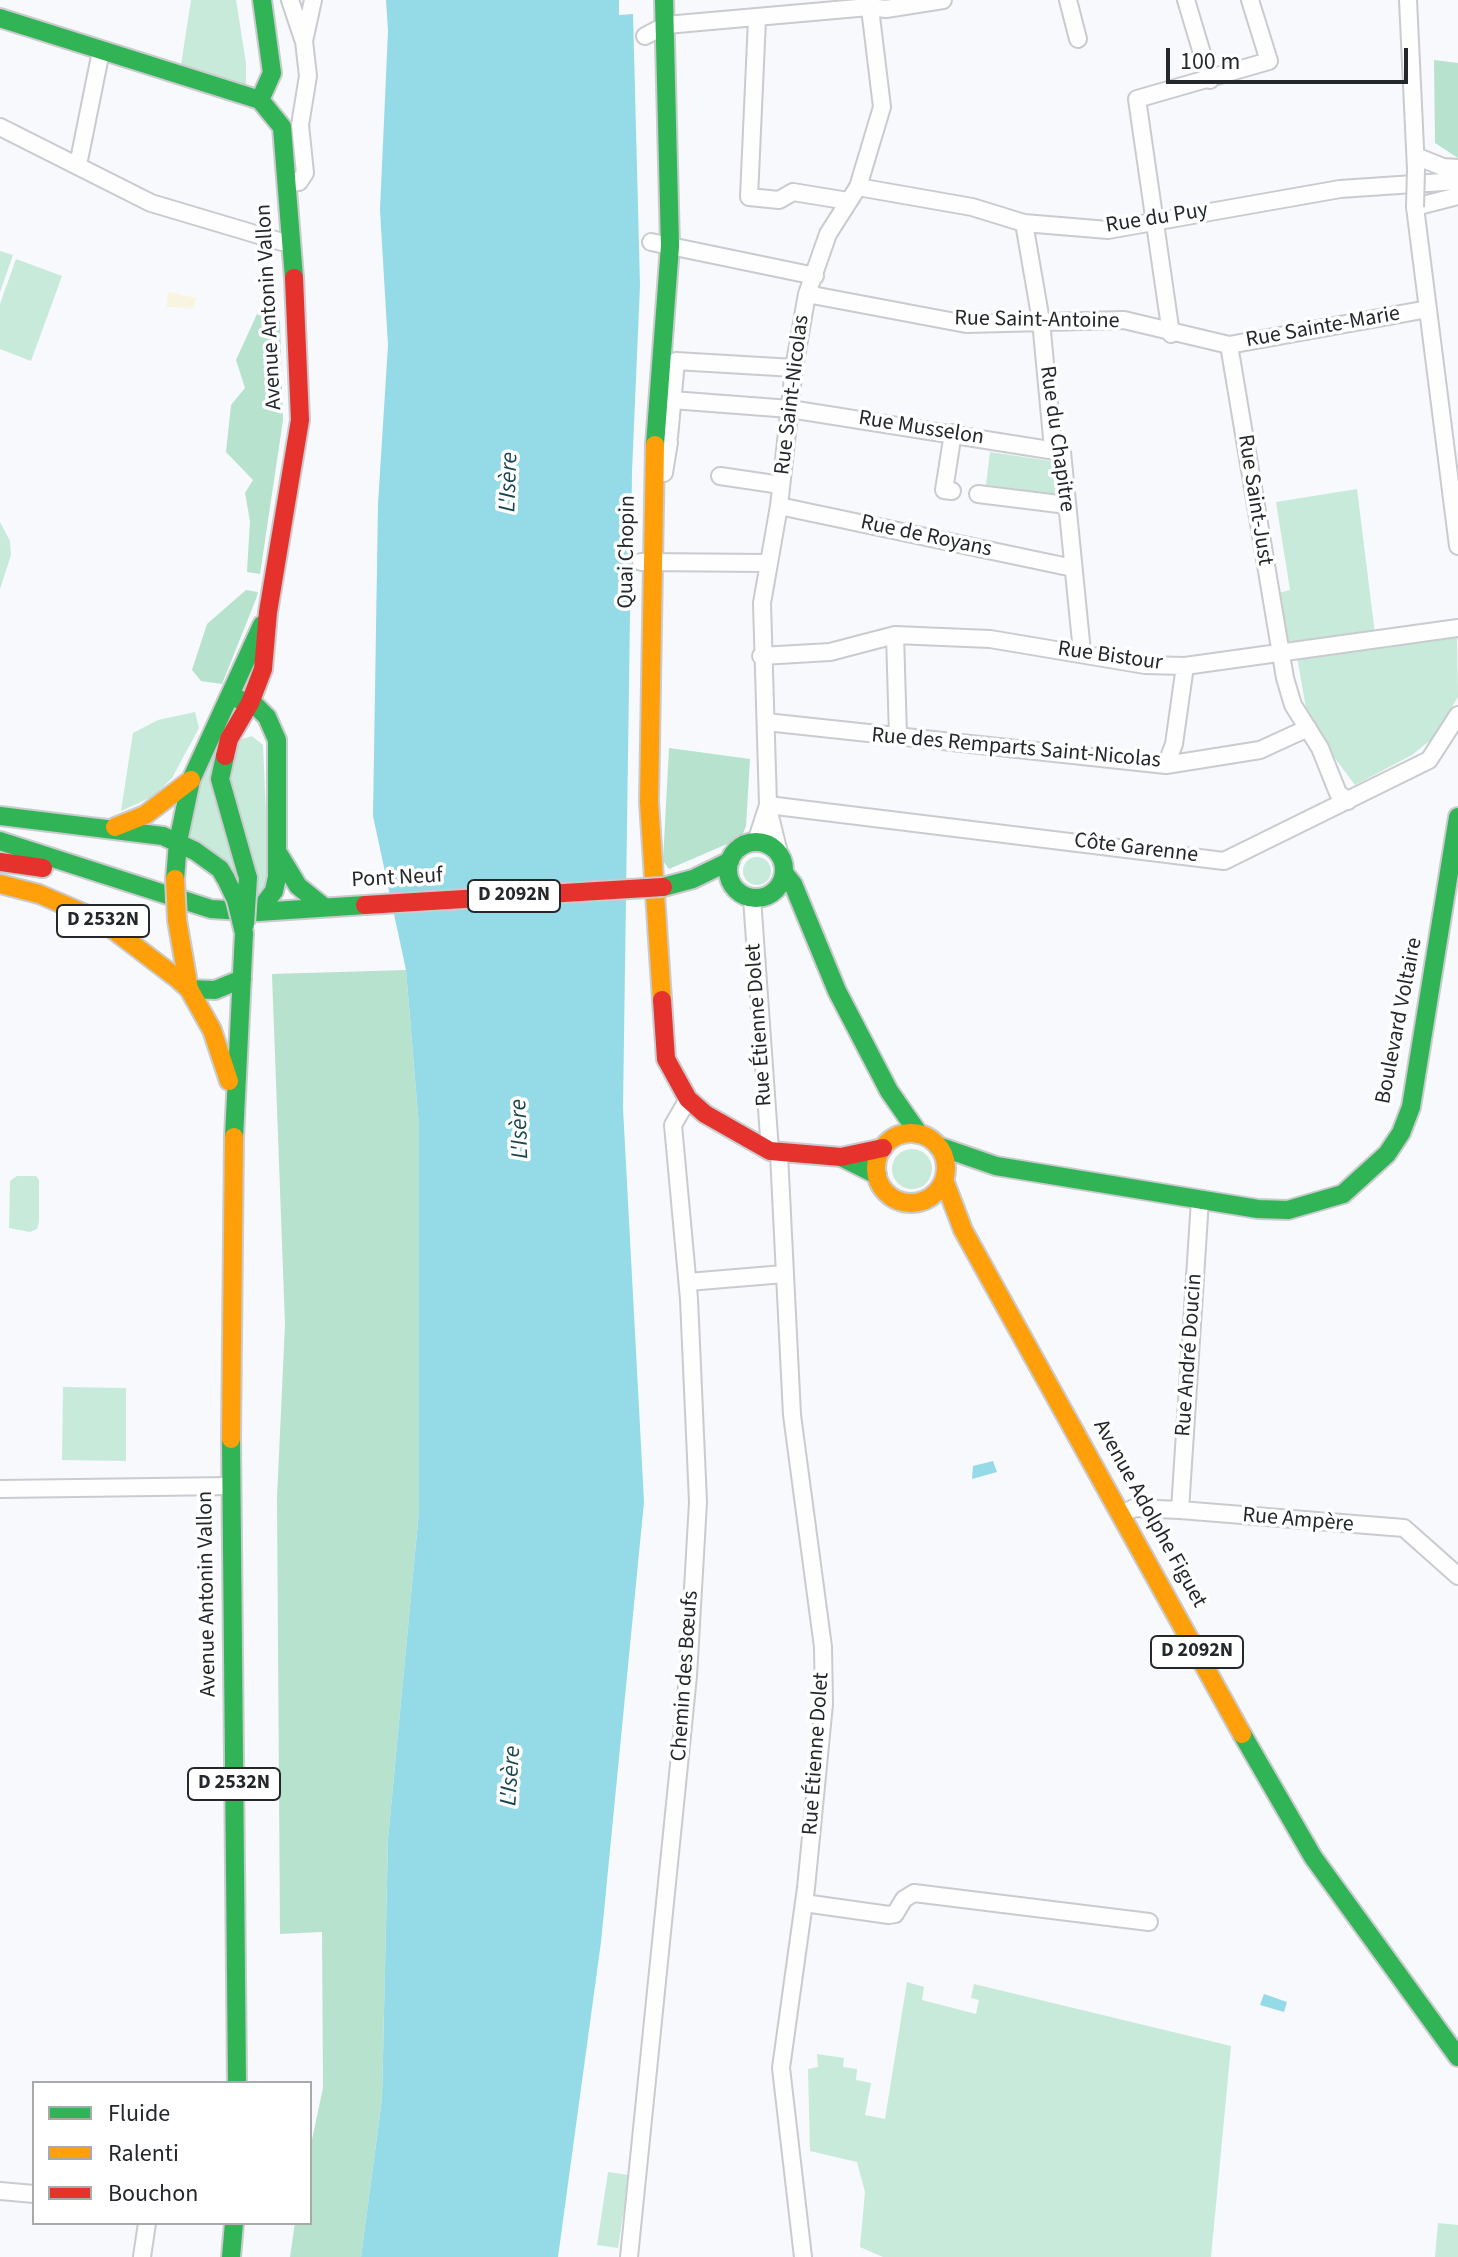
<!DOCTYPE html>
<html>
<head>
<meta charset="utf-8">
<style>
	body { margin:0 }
	#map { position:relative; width:1458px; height:2257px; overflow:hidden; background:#f7f9fc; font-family:"Source Sans 3",sans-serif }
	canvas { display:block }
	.legend { position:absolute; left:32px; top:2081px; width:280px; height:144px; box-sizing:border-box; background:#fff; border:2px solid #a7a9aa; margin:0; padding:10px 14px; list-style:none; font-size:24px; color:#24282b }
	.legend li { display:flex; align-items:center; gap:16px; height:40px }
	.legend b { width:40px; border:2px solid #a7a9aa }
	.scale { position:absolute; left:1166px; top:48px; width:242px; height:36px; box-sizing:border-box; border:4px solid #24282b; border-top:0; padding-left:10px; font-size:24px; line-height:28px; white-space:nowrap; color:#24282b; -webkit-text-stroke:6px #fff; paint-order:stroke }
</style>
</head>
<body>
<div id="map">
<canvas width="1458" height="2257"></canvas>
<ul class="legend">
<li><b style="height:10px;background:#30b455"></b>Fluide</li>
<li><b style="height:10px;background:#ff9f0a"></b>Ralenti</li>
<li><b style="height:10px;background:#e5322d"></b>Bouchon</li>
</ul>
<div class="scale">100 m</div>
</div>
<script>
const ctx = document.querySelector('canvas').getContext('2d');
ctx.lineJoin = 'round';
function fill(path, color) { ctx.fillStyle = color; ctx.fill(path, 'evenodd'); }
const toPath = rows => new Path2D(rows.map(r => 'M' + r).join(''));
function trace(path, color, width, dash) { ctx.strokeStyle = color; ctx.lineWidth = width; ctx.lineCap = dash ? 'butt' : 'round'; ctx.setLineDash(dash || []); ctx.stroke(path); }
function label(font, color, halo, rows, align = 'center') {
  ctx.font = font + ' "Source Sans 3",sans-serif'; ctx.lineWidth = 7; ctx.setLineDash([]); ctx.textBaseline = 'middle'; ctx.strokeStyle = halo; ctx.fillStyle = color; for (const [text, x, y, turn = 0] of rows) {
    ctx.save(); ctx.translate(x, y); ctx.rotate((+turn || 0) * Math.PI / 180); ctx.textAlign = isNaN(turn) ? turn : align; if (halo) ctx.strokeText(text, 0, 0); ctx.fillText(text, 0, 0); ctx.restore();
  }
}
fill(toPath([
	[191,0,236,0,246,63,246,85,181,65],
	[0,251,13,255,0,292],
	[16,259,62,276,31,361,0,349,0,304],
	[990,452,1051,461,1056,495,986,485],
	[1357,489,1375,634,1284,645,1275,594,1290,590,1276,502],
	[0,522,10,541,11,555,0,589],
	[1457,634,1458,697,1433,738,1412,755,1355,785,1331,753,1306,708,1297,657],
	[195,712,199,728,172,778,154,796,121,811,133,733,158,720],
	[252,736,263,745,269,880,258,896,258,875,229,787,235,750,242,739],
	[219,738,212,768,213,796,237,852,241,882,186,834,190,811],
	'743 871a14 14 0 1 1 28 0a14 14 0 1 1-28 0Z',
	'892 1169a20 20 0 1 1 40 0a20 20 0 1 1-40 0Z',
	[17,1176,36,1176,39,1180,39,1222,37,1229,30,1232,9,1228,10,1181],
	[63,1387,126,1388,126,1461,62,1460],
	[907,1982,924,1987,922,2000,976,2014,979,2000,971,1998,974,1984,1231,2046,1211,2257,883,2257,860,2247,865,2192,857,2162,810,2151,808,2069,818,2067,817,2054,844,2058,843,2067,857,2069,856,2080,871,2083,865,2115,885,2119],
	[608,2172,629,2175,618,2248,597,2245],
	[1438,2223,1458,2225,1458,2257,1435,2257]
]), '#c7eada');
fill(toPath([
	[1434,60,1458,63,1458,158,1435,143],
	[257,314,280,321,283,420,260,574,247,572,250,521,245,493,253,480,226,452,231,405,245,388,236,360],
	[246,590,258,592,256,599,222,684,201,681,192,670,207,624],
	[669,748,750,759,746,826,741,838,669,869,663,861],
	[406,970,419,1127,419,1511,388,1839,382,2099,361,2257,290,2257,295,2223,310,2223,310,2149,323,2088,322,1932,280,1934,277,1498,285,1324,272,974]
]), '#b6e2ce');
fill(toPath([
	[168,292,196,298,193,308,167,307]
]), '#f8f4e0');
fill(toPath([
	[386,0,619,0,619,15,633,14,640,285,632,472,623,1108,644,1502,601,1942,558,2257,361,2257,382,2099,388,1839,419,1511,419,1127,406,970,373,816,378,504,388,345,380,210,388,31],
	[993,1461,997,1472,972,1479,973,1466],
	[1264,1994,1287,2002,1284,2012,1260,2005]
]), '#95dae7');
const street = toPath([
	[290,0,303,39],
	[1068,0,1078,39],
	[1186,0,1210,80],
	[1408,0,1416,169],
	[757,19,749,197,779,200,793,192,848,201],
	[645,36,666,25,869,7,886,9,943,0],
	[0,127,151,203,282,242,292,241],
	[1418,157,1443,167,1458,168],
	[78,165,101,51],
	[287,183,299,182,305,173,300,125,308,76,304,41,313,0],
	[858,187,972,207,1024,223,1108,230,1340,189,1458,181],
	[1458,196,1415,207,1458,546],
	[1024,223,1041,321,1053,448],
	[651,242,815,276],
	[807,294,966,324,1124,320,1229,345,1428,309],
	[1171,334,1137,99,1269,61,1250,0],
	[1229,345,1285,678,1293,705,1320,748,1338,793,1348,801],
	[672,400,790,409,1062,452,1082,652],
	[669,437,676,361,794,368],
	[664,473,669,442],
	[720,476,781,485],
	[952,491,944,490,953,433],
	[978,494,1067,505],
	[779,506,1073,568],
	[641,562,767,563],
	[895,635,898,736],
	[761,656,830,652,895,635,990,639,1145,665,1185,666,1458,628],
	[766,722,1166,765,1260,750,1308,728],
	[1166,765,1174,744,1185,666],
	[768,805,1224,861,1429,760,1458,715],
	[768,808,779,853],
	[756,842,768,805,762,603,779,506,794,368,807,294,828,234,858,187,882,107,869,0],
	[752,898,770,1151],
	[779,1154,792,1415,823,1647,824,1704,806,1888,781,2068,803,2257],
	[688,1282,784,1274],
	[0,1489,230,1486],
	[1180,1510,1200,1200],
	[1122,1514,1134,1508,1180,1510,1404,1528,1458,1576],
	[804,1903,889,1915,895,1914,904,1899,914,1893,1149,1922],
	[0,2191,34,2194],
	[142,2257,147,2223],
	[629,2257,688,1676,698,1502,689,1299,673,1125,688,1099]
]);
const fast = toPath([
	[0,18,260,100,282,127,294,278],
	[260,100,272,73,262,0],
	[655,445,670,246,664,0],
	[238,699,256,706,267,717,277,740,277,877,274,891,258,912],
	[225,756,220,779,248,878],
	[0,816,163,836,195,851,220,869,226,879],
	[0,841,211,909,258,912,365,905],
	'728 870a28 28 0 1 1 56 0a28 28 0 1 1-56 0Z',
	[278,853,298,886,324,907],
	[785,874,793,884,837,991,889,1091,919,1134],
	[175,879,178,842,191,780,262,625],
	[663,887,693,879,730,861],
	[189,989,215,990,242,979],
	[234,1137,244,933],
	[938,1146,996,1166,1258,1209,1288,1210,1343,1194,1387,1154,1401,1133,1411,1107,1458,817],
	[841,1157,877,1175],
	[231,1439,237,2083],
	[1242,1734,1313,1857,1458,2057],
	[231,2257,234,2223]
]);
const slow = toPath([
	[655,445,649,802,662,1000],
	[115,827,145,815,191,780],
	[0,884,39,894,102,921,178,979,189,989,212,1030,229,1081],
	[177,920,189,989],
	'876 1168a35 35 0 1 1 70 0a35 35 0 1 1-70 0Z',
	[944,1180,963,1230,1242,1734],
	[231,1439,234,1137]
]);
const jam = toPath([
	[225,756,229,739,250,703,263,669,268,612,300,420,294,278],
	[0,862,43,868],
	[662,1000,666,1059,688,1099,705,1114,770,1151,841,1157,883,1148]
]);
trace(street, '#c9cbce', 20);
trace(fast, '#c9cbce', 22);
trace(slow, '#c9cbce', 22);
trace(jam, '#c9cbce', 22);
trace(street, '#fefeff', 16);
trace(fast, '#30b455', 18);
trace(slow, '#ff9f0a', 18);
trace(jam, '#e5322d', 18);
const streetBridge = toPath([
	[1415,207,1416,169]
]);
const fastBridge = toPath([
	[226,879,236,900,244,933],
	[245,924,248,878]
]);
const slowBridge = toPath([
	[175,879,177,920]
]);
const jamBridge = toPath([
	[365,905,663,887]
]);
trace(streetBridge, '#c9cbce', 20, []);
trace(fastBridge, '#c9cbce', 22, []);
trace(slowBridge, '#c9cbce', 22, []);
trace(jamBridge, '#c9cbce', 22, []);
trace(streetBridge, '#fefeff', 16);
trace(fastBridge, '#30b455', 18);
trace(slowBridge, '#ff9f0a', 18);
trace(jamBridge, '#e5322d', 18);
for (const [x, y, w] of [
	[514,896,92],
	[103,921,92],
	[1197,1652,92],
	[234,1784,92]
]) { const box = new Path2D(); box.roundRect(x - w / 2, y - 16, w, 32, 6); ctx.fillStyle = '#fff'; ctx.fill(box); trace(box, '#24282b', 2); }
label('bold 20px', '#24282b', null, [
	["D 2092N",514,896],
	["D 2532N",103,921],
	["D 2092N",1197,1652],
	["D 2532N",234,1784]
]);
label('22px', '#24282b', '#fff', [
	["Rue du Puy",1157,219,-9],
	["Avenue Antonin Vallon",270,307,-93],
	["Rue Saint-Antoine",1037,321,1],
	["Rue Sainte-Marie",1323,328,-10],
	["Rue Saint-Nicolas",793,395,-83],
	["Rue Musselon",921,429,9],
	["Rue du Chapitre",1056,439,82],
	["Rue Saint-Just",1254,500,81],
	["Rue de Royans",926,537,12],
	["Quai Chopin",628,552,-89],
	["Rue Bistour",1110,657,8],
	["Rue des Remparts Saint-Nicolas",1016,749,5],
	["Côte Garenne",1136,849,7],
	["Pont Neuf",397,879,-3],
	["Boulevard Voltaire",1400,1021,-79],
	["Rue Étienne Dolet",760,1025,-94],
	["Rue André Doucin",1190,1355,-86],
	["Avenue Adolphe Figuet",1149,1514,61],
	["Rue Ampère",1298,1521,5],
	["Avenue Antonin Vallon",208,1594,-91],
	["Chemin des Bœufs",686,1676,-86],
	["Rue Étienne Dolet",817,1754,-86]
]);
label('italic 24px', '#19454d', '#fff', [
	["L'Isère",510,482,-88],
	["L'Isère",521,1129,-92],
	["L'Isère",512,1776,-86]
]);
</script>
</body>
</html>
